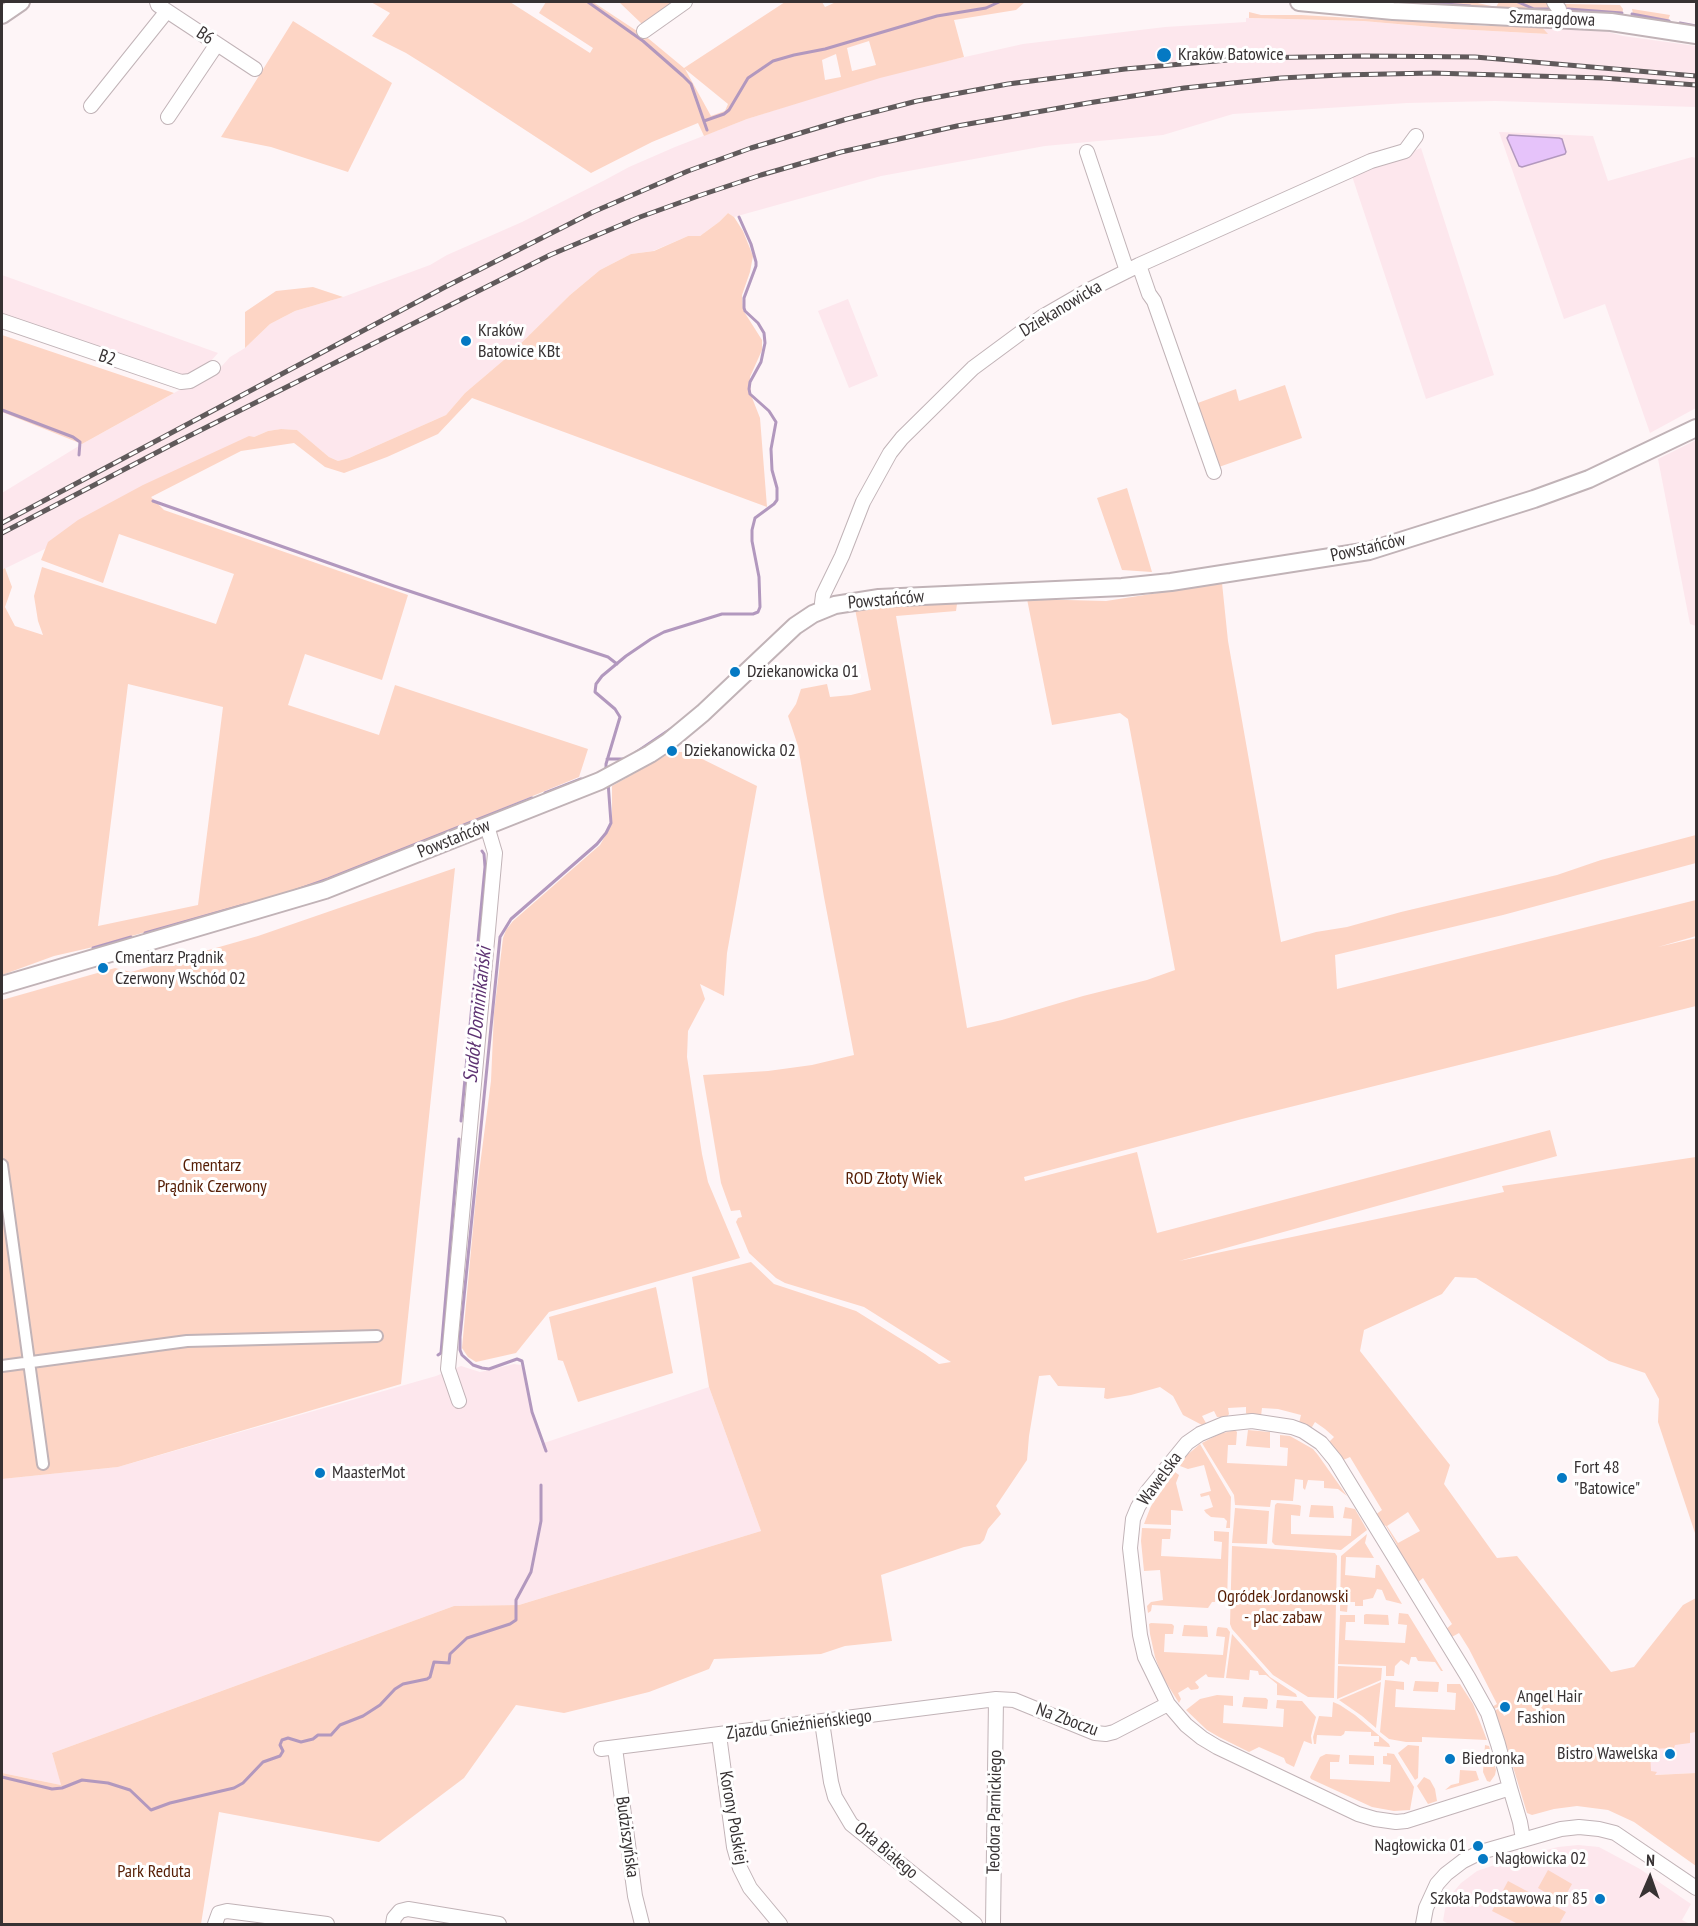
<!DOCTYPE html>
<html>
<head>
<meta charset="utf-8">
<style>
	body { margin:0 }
	#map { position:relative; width:1698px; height:1926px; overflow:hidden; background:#fef5f7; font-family:"PT Sans Narrow",sans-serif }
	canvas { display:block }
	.frame { position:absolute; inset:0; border:3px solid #373233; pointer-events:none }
	.north { position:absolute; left:1620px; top:1848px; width:60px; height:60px; -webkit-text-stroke:4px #fff; paint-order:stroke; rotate:2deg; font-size:16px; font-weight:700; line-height:24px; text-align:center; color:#373233 }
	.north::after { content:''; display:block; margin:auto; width:21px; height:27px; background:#373233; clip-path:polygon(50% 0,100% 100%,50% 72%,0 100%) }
</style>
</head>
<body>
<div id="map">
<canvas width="1698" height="1926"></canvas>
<div class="frame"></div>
<div class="north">N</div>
</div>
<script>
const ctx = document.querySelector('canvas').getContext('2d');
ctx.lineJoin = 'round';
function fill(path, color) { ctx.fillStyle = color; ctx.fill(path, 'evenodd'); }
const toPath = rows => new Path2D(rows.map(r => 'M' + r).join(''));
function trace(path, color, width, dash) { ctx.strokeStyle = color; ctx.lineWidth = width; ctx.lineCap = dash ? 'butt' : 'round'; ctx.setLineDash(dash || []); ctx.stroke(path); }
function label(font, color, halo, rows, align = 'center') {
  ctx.font = font + ' "PT Sans Narrow",sans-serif'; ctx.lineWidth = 6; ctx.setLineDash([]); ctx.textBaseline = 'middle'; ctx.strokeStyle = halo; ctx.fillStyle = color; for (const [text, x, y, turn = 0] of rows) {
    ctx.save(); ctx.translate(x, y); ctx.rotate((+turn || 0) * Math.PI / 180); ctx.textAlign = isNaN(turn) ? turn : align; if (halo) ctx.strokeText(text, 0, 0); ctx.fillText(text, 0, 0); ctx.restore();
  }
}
fill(toPath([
	[1246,18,1363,21,1455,29,1547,34,1540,25,1590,27,1623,36,1696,46,1696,107,1495,101,1407,103,1233,114,1163,135,1045,146,881,176,734,217,728,213,719,222,700,236,688,236,653,251,631,254,600,270,570,295,505,359,465,393,446,415,349,458,338,461,329,457,297,430,281,429,268,431,254,437,151,497,2,570,2,493,82,444,221,367,230,357,245,348,270,324,295,311,343,297,430,265,447,255,522,222,605,180,629,167,675,147,747,119,868,80,920,67,1023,44,1165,27,1246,22],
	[1499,132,1593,136,1608,181,1692,157,1696,158,1696,408,1650,433,1605,304,1564,319],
	[1421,148,1494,375,1426,399,1352,176],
	[2,275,218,353,203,370,189,378,2,317],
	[848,299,878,376,849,388,818,311],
	[1696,440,1696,626,1690,624,1658,459],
	[514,1364,521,1365,541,1444,709,1387,761,1531,519,1605,454,1606,52,1753,61,1785,2,1773,2,1479,118,1467,436,1376,461,1366,480,1372],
	[1684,1727,1696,1727,1696,1773,1653,1775,1644,1769,1642,1753],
	[1578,1845,1599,1847,1640,1869,1691,1904,1682,1920,1690,1924,1449,1924,1443,1921,1445,1909,1450,1896,1461,1883,1477,1871,1512,1859,1558,1847]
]), '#fde7ed');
fill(toPath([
	[371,2,510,2,590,53,593,48,539,13,546,2,593,2,649,39,684,68,785,2,822,2,825,7,836,2,1025,2,1016,10,954,20,964,57,880,78,747,119,704,136,698,123,652,142,591,173,438,73,406,53,372,36,390,13],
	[869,41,876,65,852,71,847,48],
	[836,54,841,77,825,80,822,60],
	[685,69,728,104,725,111,711,116],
	[619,2,674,2,642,24],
	[1382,2,1473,2,1496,7,1499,2,1550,2,1553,7,1552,12,1483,11],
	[1564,4,1620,5,1623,9,1622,17,1567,13],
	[1632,9,1670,15,1667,23,1634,18],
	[1249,12,1261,15,1301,15,1489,26,1495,22,1540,25,1548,34,1455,29,1363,21,1249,18],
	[293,21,392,83,348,172,271,147,221,137],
	[728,213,734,217,743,231,753,256,750,272,742,295,743,310,762,340,762,350,750,377,751,395,760,418,767,507,472,398,438,434,387,457,344,473,325,467,294,443,241,451,151,497,164,510,408,595,382,680,305,654,288,705,379,735,395,685,588,749,579,777,323,882,89,948,54,956,2,975,2,570,5,568,12,587,5,607,15,626,43,635,38,621,34,596,42,567,216,624,234,574,119,534,103,583,41,560,48,542,78,520,143,485,249,436,254,437,268,431,281,429,297,430,329,457,338,461,349,458,446,415,465,393,505,359,570,295,600,270,631,254,654,251,688,236,700,236,719,222],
	[128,684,223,707,198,905,98,926],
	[313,287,343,297,295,311,270,324,245,348,245,312,276,291],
	[2,335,174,393,82,444,2,412],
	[1285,385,1302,438,1216,468,1195,404,1236,389,1239,401],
	[1127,488,1152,572,1122,570,1097,498],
	[1222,583,1228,641,1281,942,1316,932,1347,927,1401,912,1557,875,1601,860,1696,835,1696,863,1503,915,1335,955,1337,989,1696,900,1696,936,1658,947,1696,938,1696,1006,1242,1119,1024,1177,1025,1181,1137,1152,1157,1233,1550,1130,1557,1156,1179,1261,1504,1192,1502,1186,1696,1157,1696,1536,1658,1422,1659,1399,1645,1373,1609,1361,1476,1278,1455,1277,1442,1294,1364,1330,1360,1351,1450,1465,1444,1484,1497,1558,1517,1556,1611,1672,1634,1667,1683,1605,1696,1598,1696,1732,1690,1733,1690,1743,1675,1745,1674,1748,1650,1749,1651,1771,1657,1772,1655,1775,1696,1773,1696,1866,1634,1822,1608,1810,1577,1806,1554,1809,1532,1815,1527,1813,1507,1747,1502,1741,1492,1712,1500,1708,1504,1716,1510,1713,1506,1704,1491,1710,1490,1708,1497,1704,1469,1649,1459,1633,1450,1638,1445,1630,1452,1624,1423,1578,1417,1583,1397,1550,1397,1545,1386,1526,1381,1524,1375,1515,1382,1510,1350,1457,1341,1461,1330,1445,1330,1441,1334,1437,1325,1429,1315,1422,1312,1427,1308,1428,1299,1423,1301,1415,1278,1409,1262,1408,1261,1416,1248,1416,1246,1413,1246,1407,1228,1408,1229,1414,1227,1417,1217,1417,1214,1411,1202,1416,1206,1423,1202,1425,1183,1415,1173,1396,1160,1387,1131,1395,1107,1399,1104,1398,1105,1388,1058,1386,1050,1375,1039,1376,1029,1436,1027,1460,996,1506,1001,1514,988,1529,984,1540,980,1544,964,1547,881,1575,892,1641,845,1646,821,1654,714,1659,709,1669,649,1692,564,1713,516,1705,464,1778,379,1842,219,1812,201,1924,2,1924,2,1773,61,1785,52,1753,454,1606,519,1605,761,1531,709,1387,692,1277,751,1262,774,1284,856,1311,925,1354,939,1364,951,1362,864,1307,785,1283,776,1278,749,1253,736,1222,738,1218,742,1217,740,1210,731,1211,721,1183,703,1075,768,1071,812,1065,854,1055,824,897,798,746,788,716,796,704,801,689,827,684,830,697,851,695,871,690,855,609,983,599,985,602,957,604,956,611,896,616,967,1028,1002,1020,1083,996,1147,980,1175,970,1128,719,1120,713,1052,725,1027,599,1106,601],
	[1408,1512,1420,1531,1398,1543,1387,1526],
	[672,752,688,752,757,786,727,953,724,996,700,984,705,999,688,1031,687,1057,702,1154,708,1182,740,1258,549,1312,516,1353,476,1362,468,1357,462,1348,476,1196,491,1081,494,1013,503,938,506,930,513,921,600,845,612,824,612,786],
	[455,868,401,1384,118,1467,2,1479,2,1000,115,968,131,972,258,936],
	[656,1287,673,1373,578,1402,563,1361,558,1360,549,1317],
	[1235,1430,1237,1432,1236,1445,1228,1445,1227,1463,1287,1466,1288,1448,1280,1447,1280,1435,1290,1436,1313,1449,1318,1455,1347,1496,1338,1489,1324,1488,1324,1481,1308,1480,1305,1490,1303,1488,1303,1480,1295,1479,1293,1501,1271,1500,1270,1507,1235,1505,1234,1495,1202,1443,1219,1434],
	[1248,1430,1270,1432,1270,1448,1246,1446],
	[1200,1444,1231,1497,1230,1528,1226,1528,1227,1521,1224,1518,1211,1517,1206,1513,1204,1510,1213,1507,1209,1495,1201,1497,1200,1494,1211,1491,1204,1465,1188,1469,1180,1466,1186,1456],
	[1175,1472,1179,1475,1176,1483,1183,1511,1171,1510,1171,1525,1144,1524,1151,1506],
	[1277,1503,1299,1505,1301,1506,1300,1516,1291,1515,1291,1534,1351,1536,1352,1519,1343,1518,1345,1507,1355,1509,1367,1530,1341,1550,1275,1545,1272,1542,1275,1505],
	[1311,1505,1333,1506,1334,1518,1309,1517],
	[1235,1508,1269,1511,1267,1544,1232,1543],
	[1142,1528,1171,1529,1170,1539,1162,1539,1161,1556,1221,1559,1222,1542,1214,1541,1214,1531,1229,1532,1227,1602,1225,1602,1226,1591,1216,1590,1215,1602,1212,1602,1208,1608,1152,1605,1151,1611,1148,1613,1147,1606,1151,1602,1163,1600,1160,1570,1144,1571,1141,1541],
	[1367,1534,1365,1543,1374,1558,1346,1557,1345,1575,1375,1578,1376,1565,1379,1565,1402,1604,1386,1600,1382,1590,1377,1589,1373,1598,1363,1600,1363,1606,1355,1606,1355,1602,1348,1602,1347,1612,1340,1611,1341,1556],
	[1232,1546,1335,1553,1337,1556,1334,1698,1308,1697,1273,1675,1232,1629,1230,1624],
	[1399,1613,1408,1614,1443,1671,1441,1671,1435,1662,1418,1661,1416,1657,1411,1657,1409,1665,1401,1660,1395,1666,1394,1676,1386,1676,1386,1666,1338,1664,1340,1615,1355,1615,1355,1622,1346,1622,1345,1640,1405,1643,1407,1625,1398,1624],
	[1366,1614,1388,1615,1389,1625,1364,1624,1364,1615],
	[1151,1623,1172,1624,1174,1626,1173,1634,1165,1634,1164,1652,1223,1655,1225,1637,1216,1636,1217,1629,1218,1627,1227,1628,1230,1632,1224,1678,1208,1677,1206,1674,1195,1682,1199,1687,1198,1689,1191,1690,1188,1687,1178,1693,1181,1699,1179,1703,1162,1676,1155,1657,1150,1634,1149,1624],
	[1184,1625,1207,1626,1208,1637,1182,1636],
	[1232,1634,1270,1677,1296,1694,1297,1697,1277,1695,1277,1684,1266,1675,1259,1675,1258,1671,1250,1670,1249,1680,1226,1678],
	[1338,1666,1382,1668,1381,1680,1337,1699],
	[1385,1680,1404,1682,1404,1690,1396,1689,1395,1707,1455,1710,1456,1693,1447,1692,1447,1684,1460,1684,1473,1704,1487,1740,1422,1737,1422,1742,1406,1742,1389,1739,1380,1732],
	[1415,1681,1439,1682,1438,1692,1413,1691],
	[1381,1682,1376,1728,1362,1716,1339,1700],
	[1217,1695,1233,1696,1233,1706,1224,1705,1223,1723,1283,1727,1284,1709,1276,1708,1277,1700,1302,1701,1316,1717,1311,1736,1312,1744,1304,1741,1294,1767,1286,1763,1284,1758,1259,1747,1249,1752,1219,1737,1207,1730,1186,1710,1200,1699],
	[1244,1697,1266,1698,1268,1700,1267,1709,1242,1707],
	[1333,1702,1340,1705,1355,1715,1389,1744,1390,1747,1374,1746,1374,1742,1379,1742,1379,1736,1371,1736,1371,1732,1345,1731,1344,1734,1341,1736,1317,1735,1316,1744,1314,1744,1313,1737,1319,1716,1332,1717],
	[1408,1745,1419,1746,1418,1778,1415,1780,1398,1753],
	[1485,1745,1489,1746,1496,1770,1495,1775,1490,1782,1487,1781,1483,1772],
	[1387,1753,1394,1754,1414,1787,1410,1810,1394,1811,1372,1807,1311,1779,1310,1777,1320,1757,1326,1754,1340,1755,1339,1762,1330,1762,1330,1779,1390,1782,1391,1765,1383,1764,1383,1756,1387,1756],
	[1349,1755,1374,1756,1374,1765,1349,1764],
	[1460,1770,1476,1771,1479,1780,1445,1790,1451,1785,1459,1783],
	[1424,1777,1430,1780,1435,1789,1437,1801,1428,1804,1417,1786],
	[1548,1870,1572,1884,1562,1902,1538,1888],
	[1508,1881,1566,1912,1559,1924,1518,1924,1492,1911]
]), '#fdd5c5');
const water = toPath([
	[1509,135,1559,138,1562,139,1566,152,1565,154,1522,167,1519,166,1507,138,1509,135]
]);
fill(water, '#e6c3fa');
trace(water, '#b298be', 1.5);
trace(toPath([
	[588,2,643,41,683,76,691,84,707,130],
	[1419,2,1470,6],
	[1518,2,1534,9,1551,9],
	[1568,9,1622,13],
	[1632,14,1669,21],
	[1680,23,1696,26],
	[704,121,724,114,729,110,748,78,773,61,794,55,825,49,937,16,986,8,999,2],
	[2,410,73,437,80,442,79,455],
	[153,501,394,586,608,657,617,664],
	[635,753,672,728],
	[607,759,624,759],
	[606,772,606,764,620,717,615,709,595,692,596,684,602,676,626,656,651,639,664,632,722,614,753,614,758,612,760,607,759,577,752,541,752,530,755,518,774,504,777,500,777,488,772,470,771,449,776,422,769,411,750,394,749,389,750,382,761,362,765,343,764,333,758,323,745,311,744,308,744,298,756,266,756,262,751,244,739,217],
	[545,793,581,779],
	[294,891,328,879,532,798],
	[145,933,244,905],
	[93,948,131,937],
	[461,1121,485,867,484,854,482,851],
	[438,1355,441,1353,459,1139],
	[546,1451,532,1412,522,1361,517,1359,489,1369,482,1368,473,1365,462,1355,460,1350,460,1337,500,937,511,919,597,844,606,833,611,823,608,782],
	[2,1777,52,1789,62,1788,82,1780,108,1783,130,1790,151,1810,170,1803,234,1788,243,1783,263,1762,280,1756,283,1751,280,1745,282,1740,288,1738,301,1742,313,1739,318,1735,331,1735,340,1725,363,1716,380,1705,395,1689,403,1684,427,1679,430,1677,434,1662,449,1663,450,1654,467,1638,510,1624,516,1620,516,1600,531,1572,541,1521,541,1485]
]), '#b298be', 3);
const pedestrian = toPath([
	[2,1165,43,1464],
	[2,1366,187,1341,377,1336]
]);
const minor = toPath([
	[157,2,158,5,255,69],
	[1554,2,1559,9,1559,20],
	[644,31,685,2],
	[91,106,167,11],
	[168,117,217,44],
	[1087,152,1127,271],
	[1139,265,1149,294,1154,301,1214,472],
	[2,321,181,382,190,381,213,368],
	[824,609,822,603,823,595,842,556,863,502,890,453,902,438,973,368,1042,317,1087,291,1139,265,1371,161,1405,151,1416,136],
	[459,1401,448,1369,495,853,487,826],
	[822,1722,831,1782,835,1797,851,1824,975,1924],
	[719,1735,734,1847,740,1868,750,1888,780,1924],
	[615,1748,635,1896,642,1924],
	[601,1749,996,1699,1014,1700,1095,1733,1106,1734,1114,1732,1168,1704],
	[1510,1788,1406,1821,1396,1822,1375,1819,1358,1814,1217,1747,1202,1738,1186,1725,1168,1704,1145,1657,1140,1635,1130,1548,1133,1519,1138,1507,1147,1492,1187,1443,1200,1434,1224,1424,1252,1421,1292,1427,1303,1431,1321,1443,1335,1460,1468,1677,1488,1713,1498,1744,1510,1788,1520,1822,1523,1839],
	[215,1924,219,1913,227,1911,327,1924],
	[393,1924,394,1918,400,1911,408,1909,499,1924],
	[993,1924,996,1699],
	[1423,1924,1426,1908,1437,1884,1446,1874,1463,1861,1481,1852,1561,1829,1579,1827,1599,1829,1615,1833,1696,1888]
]);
const tertiary = toPath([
	[1299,2,1393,11,1611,22,1696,35],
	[2,15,21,2],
	[2,985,325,890,600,781,650,754,668,742,703,713,795,626,813,614,835,605,879,598,1122,587,1171,582,1369,551,1534,499,1589,479,1696,428]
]);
trace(pedestrian, '#c1b3b7', 14);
trace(minor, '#c1b3b7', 16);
trace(tertiary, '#c1b3b7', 20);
trace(pedestrian, '#fff', 10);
trace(minor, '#fff', 14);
trace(tertiary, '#fff', 16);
const rail = toPath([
	[2,523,445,287,593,212,688,171,751,148,847,119,917,101,1008,84,1125,69,1250,58,1365,56,1475,57,1696,76],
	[2,533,173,444,550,255,640,217,701,195,761,175,841,152,957,126,1088,103,1184,88,1281,78,1341,75,1432,73,1603,78,1696,85]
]);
trace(rail, '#605a5b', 5);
trace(rail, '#fff', 3, [9]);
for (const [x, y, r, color] of [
	[1164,55,8,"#0579c3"],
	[466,341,6,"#0579c3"],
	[735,672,6,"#0579c3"],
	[672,751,6,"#0579c3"],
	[103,968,6,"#0579c3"],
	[320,1473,6,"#0579c3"],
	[1562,1478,6,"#0579c3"],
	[1505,1707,6,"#0579c3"],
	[1670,1754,6,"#0579c3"],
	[1450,1759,6,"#0579c3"],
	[1478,1846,6,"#0579c3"],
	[1483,1859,6,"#0579c3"],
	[1600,1899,6,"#0579c3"]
]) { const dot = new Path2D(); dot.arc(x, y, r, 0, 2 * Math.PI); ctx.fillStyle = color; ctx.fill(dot); trace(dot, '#fff', 2); }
label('18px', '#373233', '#fff', [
	["Szmaragdowa",1552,19,2],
	["B6",205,36,33],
	["Dziekanowicka",1061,309,-31],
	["B2",107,358,19],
	["Powstańców",1368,548,-13],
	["Powstańców",886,600,-5],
	["Powstańców",454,839,-22],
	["Wawelska",1160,1479,-54],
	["Na Zboczu",1067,1720,20],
	["Zjazdu Gnieźnieńskiego",799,1725,-7],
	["Teodora Parnickiego",995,1812,-89],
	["Korony Polskiej",733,1818,80],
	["Budziszyńska",627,1837,82],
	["Orła Białego",886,1851,40]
]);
label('18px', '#373233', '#fff', [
	["Kraków Batowice",1178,55],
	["Kraków",478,331],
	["Batowice KBt",478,352],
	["Dziekanowicka 01",747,672],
	["Dziekanowicka 02",684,751],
	["Cmentarz Prądnik",115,958],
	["Czerwony Wschód 02",115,979],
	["Fort 48",1574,1468],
	["\"Batowice\"",1574,1489],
	["MaasterMot",332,1473],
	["Angel Hair",1517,1697],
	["Fashion",1517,1718],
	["Bistro Wawelska",1658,1754,"right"],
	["Biedronka",1462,1759],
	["Nagłowicka 01",1466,1846,"right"],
	["Nagłowicka 02",1495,1859],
	["Szkoła Podstawowa nr 85",1588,1899,"right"]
], 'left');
label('18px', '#551d04', '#fff', [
	["Cmentarz",212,1166],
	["Prądnik Czerwony",212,1187],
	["ROD Złoty Wiek",894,1179],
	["Ogródek Jordanowski",1283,1597],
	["- plac zabaw",1283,1618],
	["Park Reduta",154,1872]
]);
label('italic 20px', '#5d3272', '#fff', [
	["Sudół Dominikański",478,1015,-84]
]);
</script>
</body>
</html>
